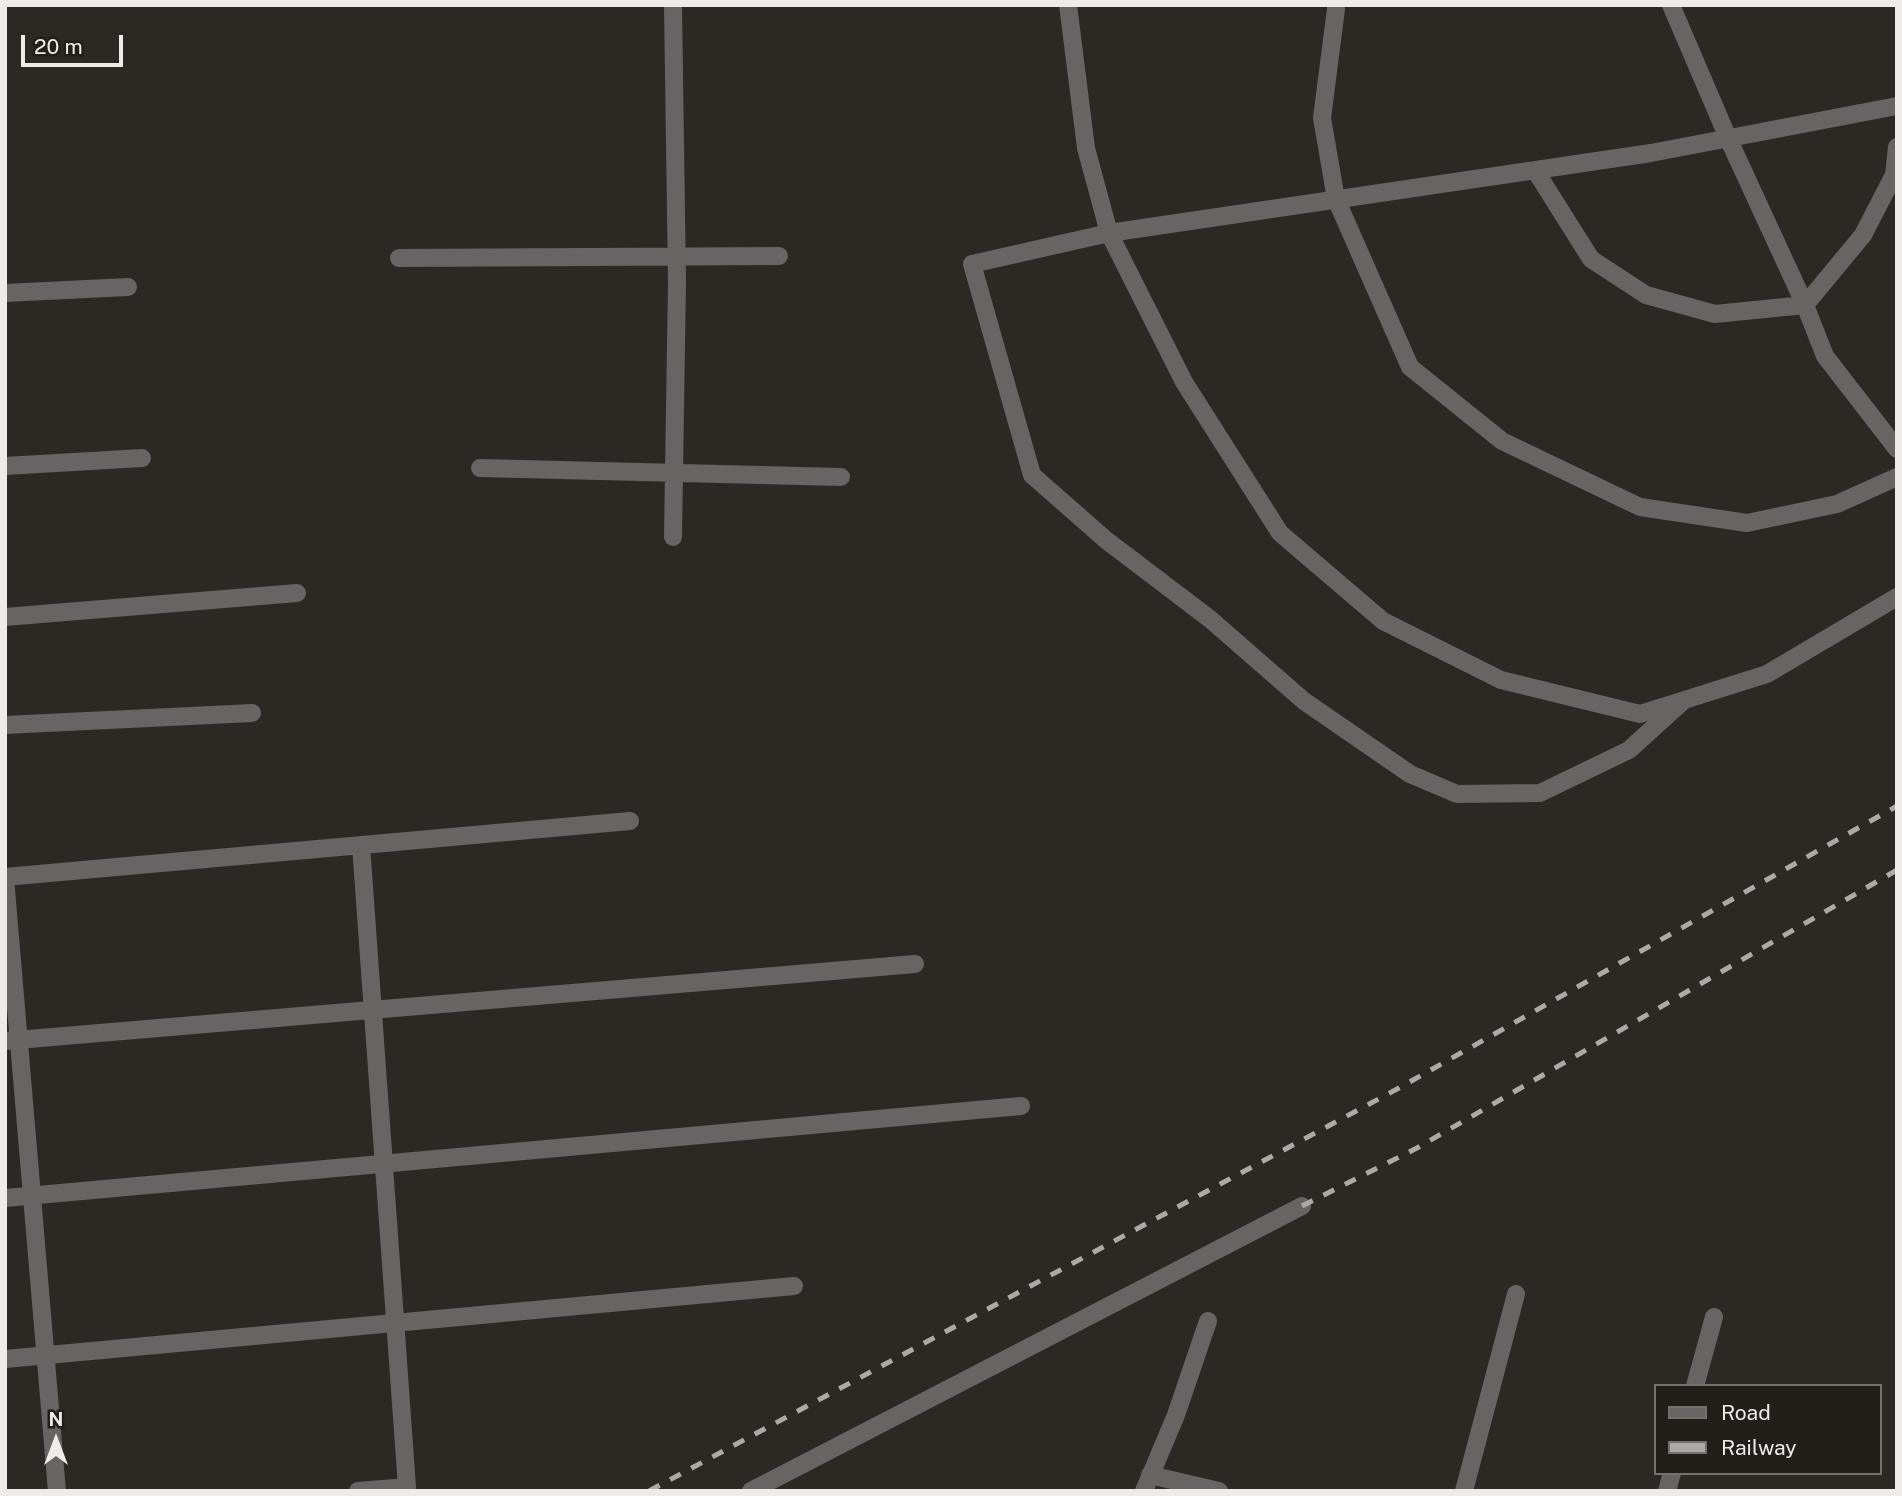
<!DOCTYPE html>
<html>
<head>
<meta charset="utf-8">
<style>
	body { margin:0 }
	#map { position:relative; width:1902px; height:1496px; overflow:hidden; background:#2c2823; font-family:"Public Sans",sans-serif }
	canvas { display:block }
	.frame { position:absolute; inset:0; border:7px solid #eeebe8; pointer-events:none }
	.legend { position:absolute; left:1654px; top:1384px; width:228px; height:91px; box-sizing:border-box; background:#221e1a; border:2px solid #74706c; margin:0; padding:9px 12px; list-style:none; font-size:21px; color:#eeebe8 }
	.legend li { display:flex; align-items:center; gap:14px; height:35px }
	.legend b { width:35px; border:2px solid #74706c }
	.north { position:absolute; left:21px; top:1405px; width:70px; height:70px; -webkit-text-stroke:5px #221e1a; paint-order:stroke; rotate:0deg; font-size:19px; font-weight:700; line-height:28px; text-align:center; color:#eeebe8 }
	.north::after { content:''; display:block; margin:auto; width:24px; height:32px; background:#eeebe8; clip-path:polygon(50% 0,100% 100%,50% 72%,0 100%) }
	.scale { position:absolute; left:21px; top:35px; width:102px; height:32px; box-sizing:border-box; border:4px solid #eeebe8; border-top:0; padding-left:9px; font-size:21px; line-height:24px; white-space:nowrap; color:#eeebe8; -webkit-text-stroke:5px #221e1a; paint-order:stroke }
</style>
</head>
<body>
<div id="map">
<canvas width="1902" height="1496"></canvas>
<div class="frame"></div>
<ul class="legend">
<li><b style="height:9px;background:#686464"></b>Road</li>
<li><b style="height:9px;background:#ada9a6"></b>Railway</li>
</ul>
<div class="north">N</div>
<div class="scale">20 m</div>
</div>
<script>
const ctx = document.querySelector('canvas').getContext('2d');
ctx.lineJoin = 'round';
const toPath = rows => new Path2D(rows.map(r => 'M' + r).join(''));
function trace(path, color, width, dash) { ctx.strokeStyle = color; ctx.lineWidth = width; ctx.lineCap = dash ? 'butt' : 'round'; ctx.setLineDash(dash || []); ctx.stroke(path); }
trace(toPath([
	[1068,5,1086,148,1109,233,1651,153,1897,106],
	[1671,5,1728,138,1805,305,1825,356,1897,449],
	[1336,9,1322,118,1336,199,1410,367,1502,441,1640,507,1747,523,1837,504,1897,477],
	[1535,170,1591,259,1646,295,1715,314,1805,305,1863,235,1894,175,1897,147],
	[399,258,779,256],
	[5,293,128,287],
	[5,466,142,458],
	[480,468,841,477],
	[673,537,677,282,673,5],
	[5,617,297,593],
	[1683,701,1629,750,1540,793,1457,794,1410,774,1304,701,1210,619,1106,540,1032,475,972,264,1109,233,1184,382,1280,533,1383,621,1501,680,1640,714,1767,674,1897,597],
	[5,725,252,713],
	[5,877,630,821],
	[5,878,57,1491],
	[5,1041,915,964],
	[5,1198,1021,1106],
	[5,1359,794,1286],
	[1695,1386,1714,1317],
	[1150,1475,1219,1491],
	[358,1491,407,1487,361,845],
	[751,1491,1302,1206],
	[1144,1491,1176,1415,1208,1321],
	[1464,1491,1516,1294],
	[1667,1491,1672,1473]
]), '#686464', 18);
trace(toPath([
	[1302,1206,1417,1148,1897,870],
	[649,1491,1399,1088,1897,806]
]), '#ada9a6', 5, [12, 12]);
</script>
</body>
</html>
